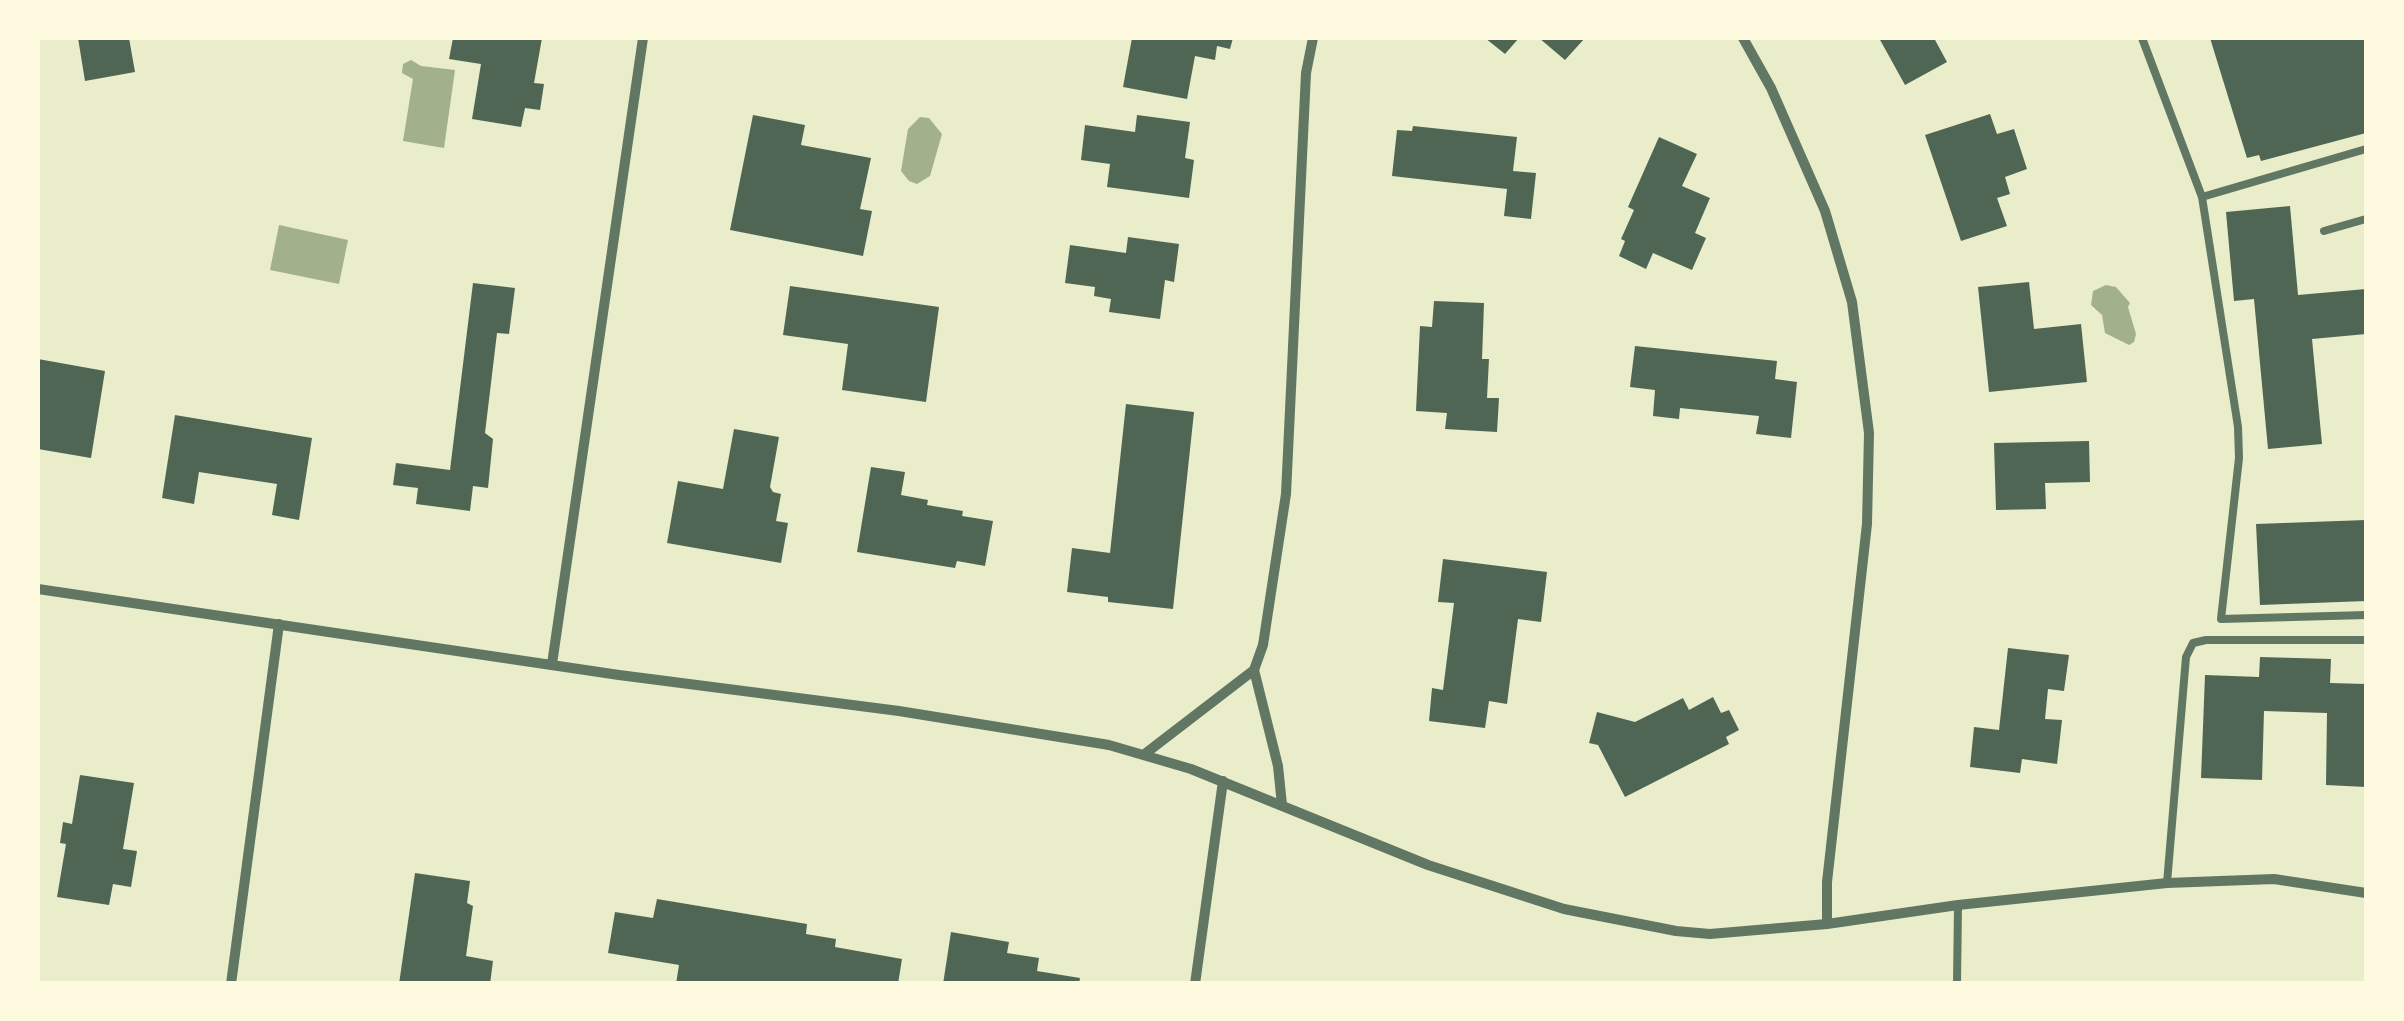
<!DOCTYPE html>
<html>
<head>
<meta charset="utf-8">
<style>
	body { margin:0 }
	#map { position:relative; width:2404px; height:1021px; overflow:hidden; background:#e9edc9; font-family:"PT Sans",sans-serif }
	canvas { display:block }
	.frame { position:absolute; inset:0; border:40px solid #fefae0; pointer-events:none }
</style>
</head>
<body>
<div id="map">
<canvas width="2404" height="1021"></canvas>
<div class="frame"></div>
</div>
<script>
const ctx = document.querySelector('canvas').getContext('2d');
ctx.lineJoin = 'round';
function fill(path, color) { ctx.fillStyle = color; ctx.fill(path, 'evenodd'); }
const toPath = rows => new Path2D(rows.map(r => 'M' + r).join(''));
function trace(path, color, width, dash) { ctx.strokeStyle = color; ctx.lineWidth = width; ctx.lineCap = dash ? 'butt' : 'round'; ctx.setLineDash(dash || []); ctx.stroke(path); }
fill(toPath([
	[411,60,421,66,455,70,444,148,403,141,413,79,402,73,403,64],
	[920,117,929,118,942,134,930,176,917,184,909,181,901,171,908,129],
	[279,225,348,240,339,284,270,270],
	[2106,285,2116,287,2130,303,2128,307,2136,334,2134,342,2129,345,2105,333,2102,315,2091,305,2093,291]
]), '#a3b18a');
fill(toPath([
	[78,38,129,38,135,72,85,81],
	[453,38,542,38,534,83,544,84,540,110,525,108,521,127,472,119,481,64,449,59],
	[1132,38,1233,38,1230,49,1217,46,1215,60,1195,56,1187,99,1123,87],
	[1485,38,1519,38,1505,54],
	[1539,38,1585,38,1565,60],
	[1879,38,1934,38,1947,62,1905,85],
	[2210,38,2366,38,2366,133,2261,161,2259,155,2247,158],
	[1990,114,1997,134,2014,129,2027,169,2005,177,2010,194,1997,198,2007,226,1961,241,1925,135],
	[753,115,805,125,801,145,871,158,860,209,872,211,863,256,730,230],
	[1137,115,1190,122,1185,158,1194,160,1189,198,1107,187,1110,164,1081,160,1085,125,1135,132],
	[1413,126,1517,137,1513,171,1536,173,1531,219,1504,216,1507,189,1392,176,1397,130,1412,131],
	[1659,137,1697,154,1682,186,1710,198,1695,233,1706,238,1692,270,1653,253,1646,269,1619,256,1625,241,1621,239,1634,210,1628,207],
	[2290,206,2298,295,2366,289,2366,334,2312,339,2322,444,2268,449,2254,299,2234,301,2226,212],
	[1128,237,1179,244,1174,282,1165,280,1160,319,1109,312,1111,299,1094,296,1095,287,1065,283,1070,245,1126,253],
	[2029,282,2034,329,2081,324,2087,382,1989,392,1978,287],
	[473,283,515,288,509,334,497,333,485,433,493,439,488,488,473,486,470,511,416,504,418,488,393,485,396,463,450,470],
	[790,286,939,307,926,402,842,390,848,344,783,335],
	[1434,301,1484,303,1482,359,1489,359,1487,398,1499,398,1497,432,1445,429,1447,413,1416,411,1420,326,1432,327],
	[1635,346,1777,361,1775,379,1797,382,1791,438,1756,434,1759,416,1680,408,1679,419,1653,416,1655,390,1630,387],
	[38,359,105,371,91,458,38,449],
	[1126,404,1194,412,1173,609,1108,602,1108,597,1067,592,1072,548,1110,553],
	[175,415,312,438,299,520,272,515,277,484,199,472,194,504,162,498],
	[734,429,779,437,770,487,773,492,781,494,776,521,788,523,781,563,667,543,678,481,723,489],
	[2089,441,2090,482,2045,483,2046,509,1996,510,1994,443],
	[871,467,905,472,901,495,928,500,927,505,963,511,962,516,993,521,985,566,957,561,955,568,857,552],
	[2366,520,2366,601,2260,605,2256,524],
	[1443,559,1547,572,1541,622,1518,619,1507,704,1489,701,1485,728,1429,721,1432,688,1443,690,1454,603,1438,602],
	[2008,648,2069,655,2064,691,2048,689,2045,719,2062,720,2057,764,2022,759,2020,773,1970,767,1974,727,1999,730],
	[2260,657,2331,659,2330,683,2366,684,2366,787,2326,785,2327,713,2264,711,2262,780,2201,778,2205,675,2259,677],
	[1713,697,1721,713,1729,710,1739,730,1726,737,1729,744,1625,797,1598,745,1589,743,1597,712,1635,722,1683,698,1689,710],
	[80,775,134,783,123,849,137,851,131,887,113,884,109,905,57,897,66,844,60,843,63,822,72,824],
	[415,873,470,881,467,903,473,906,466,956,493,961,490,984,399,984],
	[657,899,807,924,806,934,836,939,835,947,902,959,898,984,676,984,679,965,608,953,615,912,653,918],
	[951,932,1009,942,1007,953,1039,958,1037,971,1080,978,1079,984,943,984]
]), '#4f6655');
trace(toPath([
	[2142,38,2202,197,2366,149],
	[2202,197,2238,427,2239,458,2221,619,2366,615],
	[2324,231,2366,219],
	[2167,883,2186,657,2193,643,2206,640,2366,640],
	[1957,984,1958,905]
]), '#617663', 8);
trace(toPath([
	[1743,38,1771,88,1825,211,1852,302,1869,433,1867,524,1827,882,1827,924],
	[38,589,619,675,899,711,1109,745,1191,769,1428,865,1564,909,1676,931,1710,934,1827,924,1958,905,2167,883,2274,879,2366,893],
	[552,664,643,38],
	[1254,670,1278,766,1282,805],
	[1146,753,1254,670,1263,645,1286,494,1306,73,1313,38],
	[231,984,279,624],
	[1195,984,1223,781]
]), '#617663', 10);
</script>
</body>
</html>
